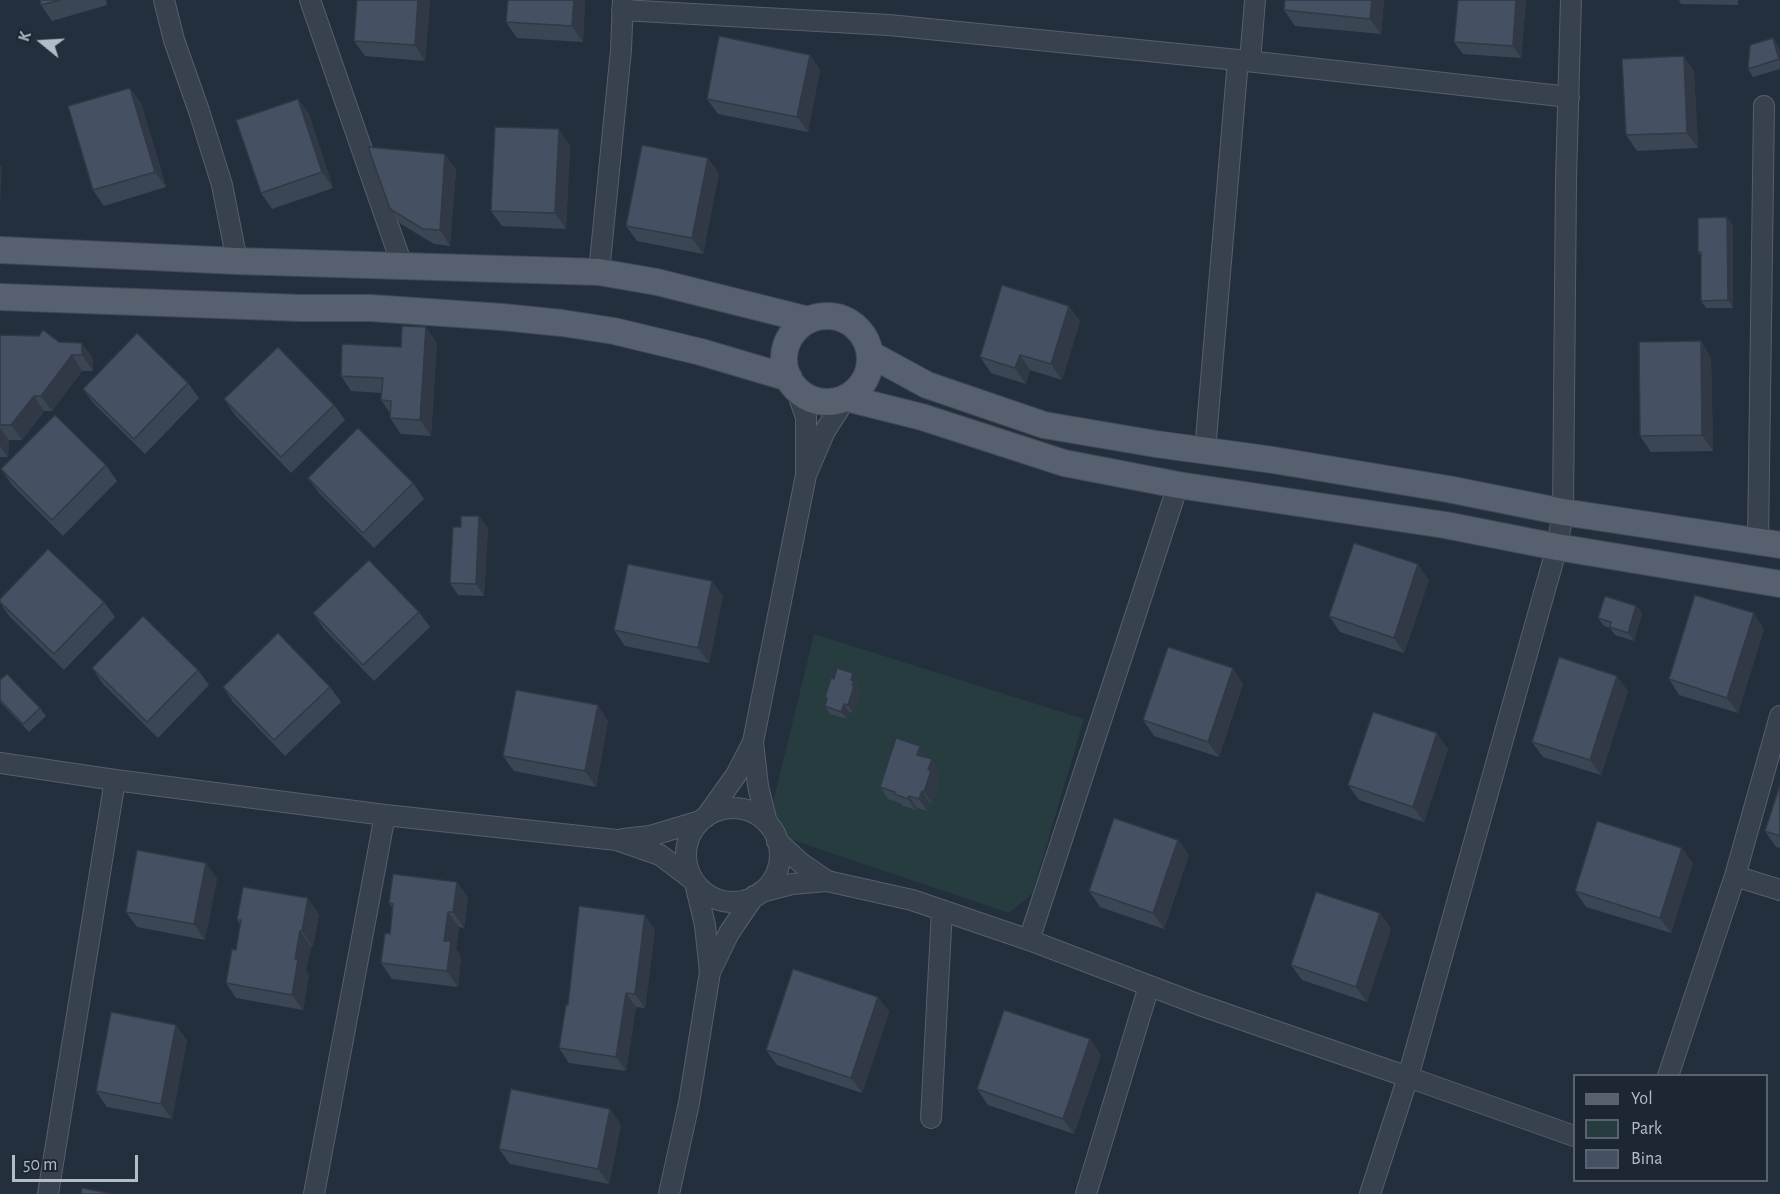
<!DOCTYPE html>
<html>
<head>
<meta charset="utf-8">
<style>
	body { margin:0 }
	#map { position:relative; width:1780px; height:1194px; overflow:hidden; background:#242f3e; font-family:"Alegreya Sans",sans-serif }
	canvas { display:block }
	.legend { position:absolute; left:1573px; top:1074px; width:195px; height:108px; box-sizing:border-box; background:#1d2633; border:2px solid #59626f; margin:0; padding:8px 10px; list-style:none; font-size:18px; color:#b4bcc9 }
	.legend li { display:flex; align-items:center; gap:12px; height:30px }
	.legend b { width:30px; border:2px solid #59626f }
	.north { position:absolute; left:12px; top:12px; width:60px; height:60px; -webkit-text-stroke:4px #1d2633; paint-order:stroke; rotate:288deg; font-size:16px; font-weight:700; line-height:24px; text-align:center; color:#b4bcc9 }
	.north::after { content:''; display:block; margin:auto; width:21px; height:27px; background:#b4bcc9; clip-path:polygon(50% 0,100% 100%,50% 72%,0 100%) }
	.scale { position:absolute; left:12px; top:1155px; width:126px; height:27px; box-sizing:border-box; border:3px solid #b4bcc9; border-top:0; padding-left:8px; font-size:18px; line-height:21px; white-space:nowrap; color:#b4bcc9; -webkit-text-stroke:4px #1d2633; paint-order:stroke }
</style>
</head>
<body>
<div id="map">
<canvas width="1780" height="1194"></canvas>
<ul class="legend">
<li><b style="height:8px;background:#56606e"></b>Yol</li>
<li><b style="height:16px;background:#263c3f"></b>Park</li>
<li><b style="height:16px;background:#455162"></b>Bina</li>
</ul>
<div class="north">K</div>
<div class="scale">50 m</div>
</div>
<script>
const ctx = document.querySelector('canvas').getContext('2d');
ctx.lineJoin = 'round';
function fill(path, color) { ctx.fillStyle = color; ctx.fill(path, 'evenodd'); }
const toPath = rows => new Path2D(rows.map(r => 'M' + r).join(''));
function trace(path, color, width, dash) { ctx.strokeStyle = color; ctx.lineWidth = width; ctx.lineCap = dash ? 'butt' : 'round'; ctx.setLineDash(dash || []); ctx.stroke(path); }
fill(toPath([
	[814,634,1084,719,1032,894,1009,913,813,847,785,837,777,830,770,815]
]), '#263c3f');
const minor = toPath([
	[164,0,174,40,199,111,222,185,237,261],
	[310,0,402,265],
	[622,10,889,25,1238,60,1205,451],
	[1238,60,1569,97],
	[1250,61,1255,0],
	[599,272,621,50,623,0],
	[796,389,806,417,806,475,825,431,846,398],
	[1758,542,1764,106],
	[753,742,758,786,767,823],
	[0,763,115,780,385,815,617,840,660,855,693,880],
	'686 855a47 47 0 1 1 94 0a47 47 0 1 1-94 0Z',
	[706,817,736,775,753,742,806,475],
	[623,839,650,836,700,821],
	[777,841,801,863,827,881],
	[1735,876,1780,890],
	[761,892,792,884,827,881,912,900,1029,940,1200,1005,1408,1077,1557,547,1563,512,1566,179,1571,0],
	[1029,940,1178,485],
	[710,972,729,933,754,896],
	[1668,1076,1735,876,1780,716],
	[931,1118,942,910],
	[48,1194,115,780],
	[314,1194,385,815],
	[669,1194,689,1103,710,972,705,925,695,883],
	[1086,1194,1149,986],
	[1370,1194,1408,1077,1574,1136]
]);
const major = toPath([
	[0,250,237,261,599,272,657,282,809,320],
	[0,297,300,308,371,308,502,317,562,323,614,331,701,352,789,378],
	'784 359a43 43 0 1 1 86 0a43 43 0 1 1-86 0Z',
	[870,354,927,385,1044,425,1156,444,1273,460,1448,489,1563,512,1780,545],
	[846,398,922,417,1064,463,1178,485,1445,525,1557,547,1780,584]
]);
trace(minor, '#565f6c', 22);
trace(major, '#414a57', 28);
trace(minor, '#38414e', 20);
trace(major, '#56606e', 26);
fill(toPath([
	[40,0,106,0,107,5,52,21,41,5],
	[357,0,430,0,425,61,365,56,354,41],
	[585,0,583,42,517,38,506,22],
	[1384,0,1381,34,1295,26,1284,10],
	[1458,0,1526,0,1521,58,1463,54,1454,42],
	[1679,0,1738,0,1738,5,1681,4],
	[1773,38,1778,46,1780,51,1780,69,1753,77,1748,69],
	[810,55,820,70,808,132,718,114,707,99],
	[1694,71,1698,148,1637,151,1626,135],
	[130,88,141,103,166,187,104,206,93,190],
	[298,99,309,114,333,188,272,209,261,193],
	[570,145,566,229,502,226,491,211],
	[456,169,450,246,434,244,401,224,390,209],
	[719,173,703,254,637,241,626,226],
	[1733,225,1733,308,1706,308,1701,301,1701,256,1698,252],
	[1069,306,1080,321,1062,380,1030,370,1026,384,991,373,980,357],
	[0,335,39,336,59,342,93,358,93,371,82,371,52,411,44,411,22,440,9,440,8,457,0,457],
	[437,343,431,436,401,434,390,418,390,413,381,400,382,393,351,391,341,376,401,347],
	[1711,357,1713,451,1651,452,1640,436],
	[188,383,199,398,145,454,94,404,83,389],
	[224,399,334,405,345,420,291,473,235,415],
	[106,465,117,481,63,536,12,485,1,469],
	[308,478,413,483,424,499,374,548,319,493],
	[461,527,488,528,484,596,458,595,450,583],
	[1429,580,1404,653,1340,632,1329,616],
	[723,596,709,663,625,646,614,630],
	[0,599,104,602,115,617,64,670,9,616,0,603],
	[1636,606,1642,613,1634,641,1615,635,1610,628,1604,626,1598,618],
	[419,612,430,627,374,681,324,629,313,613],
	[1764,629,1738,713,1679,695,1669,679],
	[92,668,198,670,209,685,158,738,103,684],
	[834,679,858,681,857,686,859,689,858,692,860,694,853,713,849,712,847,719,830,714,825,706,827,700,825,697],
	[0,680,40,708,46,716,29,732,0,702],
	[1243,684,1219,757,1154,736,1143,720],
	[223,687,330,687,341,702,285,756,233,702],
	[1628,691,1601,775,1543,757,1532,742],
	[608,721,596,787,514,771,503,756],
	[920,746,928,758,940,771,937,779,939,782,932,803,930,803,927,811,917,808,916,810,903,806,900,803,888,799,880,787],
	[1448,749,1424,822,1359,800,1348,785],
	[1780,785,1780,848,1776,847,1765,831],
	[1178,840,1189,855,1164,929,1100,907,1089,891],
	[1693,863,1671,933,1586,907,1575,891],
	[217,878,205,940,137,927,126,912],
	[468,897,464,928,459,927,456,949,461,957,458,987,392,979,381,963,390,934,393,909,389,903],
	[1380,913,1391,929,1367,1002,1302,980,1291,965],
	[319,914,313,947,311,946,306,970,309,975,303,1010,236,998,226,983,236,950,240,924,237,920],
	[655,929,645,1008,636,1007,626,1071,569,1063,559,1048,568,1005],
	[878,997,889,1012,862,1093,777,1065,766,1050],
	[187,1040,172,1119,107,1107,96,1091],
	[1101,1055,1074,1134,988,1105,977,1089],
	[610,1109,621,1125,609,1184,510,1164,499,1149]
]), '#3b4654');
fill(toPath([
	[418,0,430,0,425,61,415,45],
	[574,0,585,0,583,42,572,26],
	[1372,0,1384,0,1381,34,1370,19],
	[1516,0,1526,0,1521,58,1513,46],
	[1773,38,1778,46,1780,51,1780,60],
	[810,55,820,70,808,132,797,117],
	[1684,56,1694,71,1698,148,1687,133],
	[130,88,141,103,166,187,155,172],
	[298,99,309,114,333,188,322,172],
	[559,129,570,145,566,229,555,213],
	[445,154,456,169,450,246,440,230],
	[708,158,719,173,703,254,692,238],
	[0,165,2,168,0,205],
	[1727,217,1733,225,1733,308,1728,300],
	[1069,306,1080,321,1062,380,1051,364],
	[426,327,437,343,431,436,420,420],
	[1701,341,1711,357,1713,451,1702,435],
	[82,343,93,358,93,371,82,355],
	[72,355,82,371,52,411,41,396],
	[1020,355,1030,370,1026,384,1015,368],
	[34,396,44,411,22,440,11,425],
	[0,428,9,440,8,457,0,446],
	[479,516,488,528,484,596,476,584],
	[1418,564,1429,580,1404,653,1394,638],
	[712,581,723,596,709,663,698,648],
	[1636,606,1642,613,1634,641,1628,633],
	[1754,613,1764,629,1738,713,1727,698],
	[1233,668,1243,684,1219,757,1208,742],
	[853,673,858,681,857,686,859,689,858,692,860,694,853,713,848,705,851,680],
	[1617,676,1628,691,1601,775,1590,760],
	[844,704,849,712,847,719,841,712],
	[598,705,608,721,596,787,585,771],
	[1437,733,1448,749,1424,822,1413,807],
	[920,746,928,757,925,766,917,755],
	[932,759,940,771,937,779,939,782,932,803,924,792,928,770],
	[922,791,930,803,927,811,919,799],
	[909,796,917,808,916,810,908,799],
	[1178,840,1189,855,1164,929,1153,913],
	[1682,848,1693,863,1671,933,1660,918],
	[206,863,217,878,205,940,194,924],
	[457,882,468,897,464,928,453,912],
	[308,898,319,914,313,947,302,931],
	[448,912,459,927,456,949,461,957,458,987,447,971,444,941],
	[1380,913,1391,929,1367,1002,1356,987],
	[645,915,655,929,645,1008,635,994],
	[300,931,311,946,306,970,309,975,303,1010,292,995,295,959],
	[626,993,636,1007,626,1071,616,1057],
	[878,997,889,1012,862,1093,851,1078],
	[176,1025,187,1040,172,1119,161,1104],
	[1090,1039,1101,1055,1074,1134,1063,1119],
	[610,1109,621,1125,609,1184,598,1169]
]), '#303945');
const building = toPath([
	[40,0,60,0,41,5,40,0],
	[357,0,418,0,415,45,354,41,357,0],
	[508,0,574,0,572,26,506,22,508,0],
	[1285,0,1372,0,1370,19,1284,10,1285,0],
	[1458,0,1516,0,1513,46,1454,42,1458,0],
	[719,36,810,55,797,117,707,99,719,36],
	[1773,38,1779,59,1748,69,1750,45,1773,38],
	[1684,56,1687,133,1626,135,1622,59,1684,56],
	[130,88,155,172,93,190,68,106,130,88],
	[298,99,322,172,261,193,236,120,298,99],
	[495,127,559,129,555,213,491,211,495,127],
	[642,145,708,158,692,238,626,226,642,145],
	[368,147,445,154,440,230,423,229,390,209,368,147],
	[1727,217,1728,300,1701,301,1701,252,1698,252,1698,218,1727,217],
	[1002,285,1069,306,1051,364,1020,355,1015,368,980,357,1002,285],
	[402,326,426,327,420,420,390,418,391,401,381,400,383,378,341,376,342,344,401,347,402,326],
	[43,330,59,342,82,343,82,355,72,355,41,396,34,396,11,425,0,425,0,335,39,336,43,330],
	[137,333,188,383,134,439,83,389,137,333],
	[1701,341,1702,435,1640,436,1639,342,1701,341],
	[278,347,334,405,281,457,224,399,278,347],
	[55,415,106,465,52,520,1,469,55,415],
	[358,428,413,483,363,533,308,478,358,428],
	[461,516,479,516,476,584,450,583,453,527,461,527,461,516],
	[1354,543,1418,564,1394,638,1329,616,1354,543],
	[48,549,104,602,54,654,0,602,0,599,48,549],
	[369,560,419,612,363,665,313,613,369,560],
	[628,564,712,581,698,648,614,630,628,564],
	[1695,595,1754,613,1727,698,1669,679,1695,595],
	[1605,596,1636,606,1628,633,1610,627,1611,622,1598,618,1605,596],
	[143,616,198,670,147,722,92,668,143,616],
	[278,633,330,687,274,740,223,687,278,633],
	[1168,647,1233,668,1208,742,1143,720,1168,647],
	[1559,657,1617,676,1590,760,1532,742,1559,657],
	[837,668,853,673,851,680,854,681,852,685,854,686,848,705,844,704,841,712,825,706,827,698,825,697,831,678,834,679,837,668],
	[7,674,40,708,23,724,0,700,0,680,7,674],
	[516,690,598,705,585,771,503,756,516,690],
	[1373,712,1437,733,1413,807,1348,785,1373,712],
	[896,738,920,746,917,755,932,759,928,770,931,770,924,792,922,791,919,799,909,796,908,799,894,794,895,792,880,787,896,738],
	[1780,785,1780,836,1765,831,1780,785],
	[1114,818,1178,840,1153,913,1089,891,1114,818],
	[1597,821,1682,848,1660,918,1575,891,1597,821],
	[137,850,206,863,194,924,126,912,137,850],
	[393,874,457,882,453,912,448,912,444,941,451,941,447,971,381,963,385,933,390,934,393,904,389,903,393,874],
	[243,887,308,898,302,931,300,931,295,959,298,959,292,995,226,983,232,949,236,950,241,920,237,920,243,887],
	[1316,892,1380,913,1356,987,1291,965,1316,892],
	[579,906,645,915,635,994,626,993,616,1057,559,1048,566,1005,568,1005,579,906],
	[793,969,878,997,851,1078,766,1050,793,969],
	[1004,1010,1090,1039,1063,1119,977,1089,1004,1010],
	[111,1012,176,1025,161,1104,96,1091,111,1012],
	[511,1089,610,1109,598,1169,499,1149,511,1089],
	[82,1188,113,1194,81,1194,82,1188]
]);
fill(building, '#455162');
trace(building, '#303945', 1.5);
</script>
</body>
</html>
